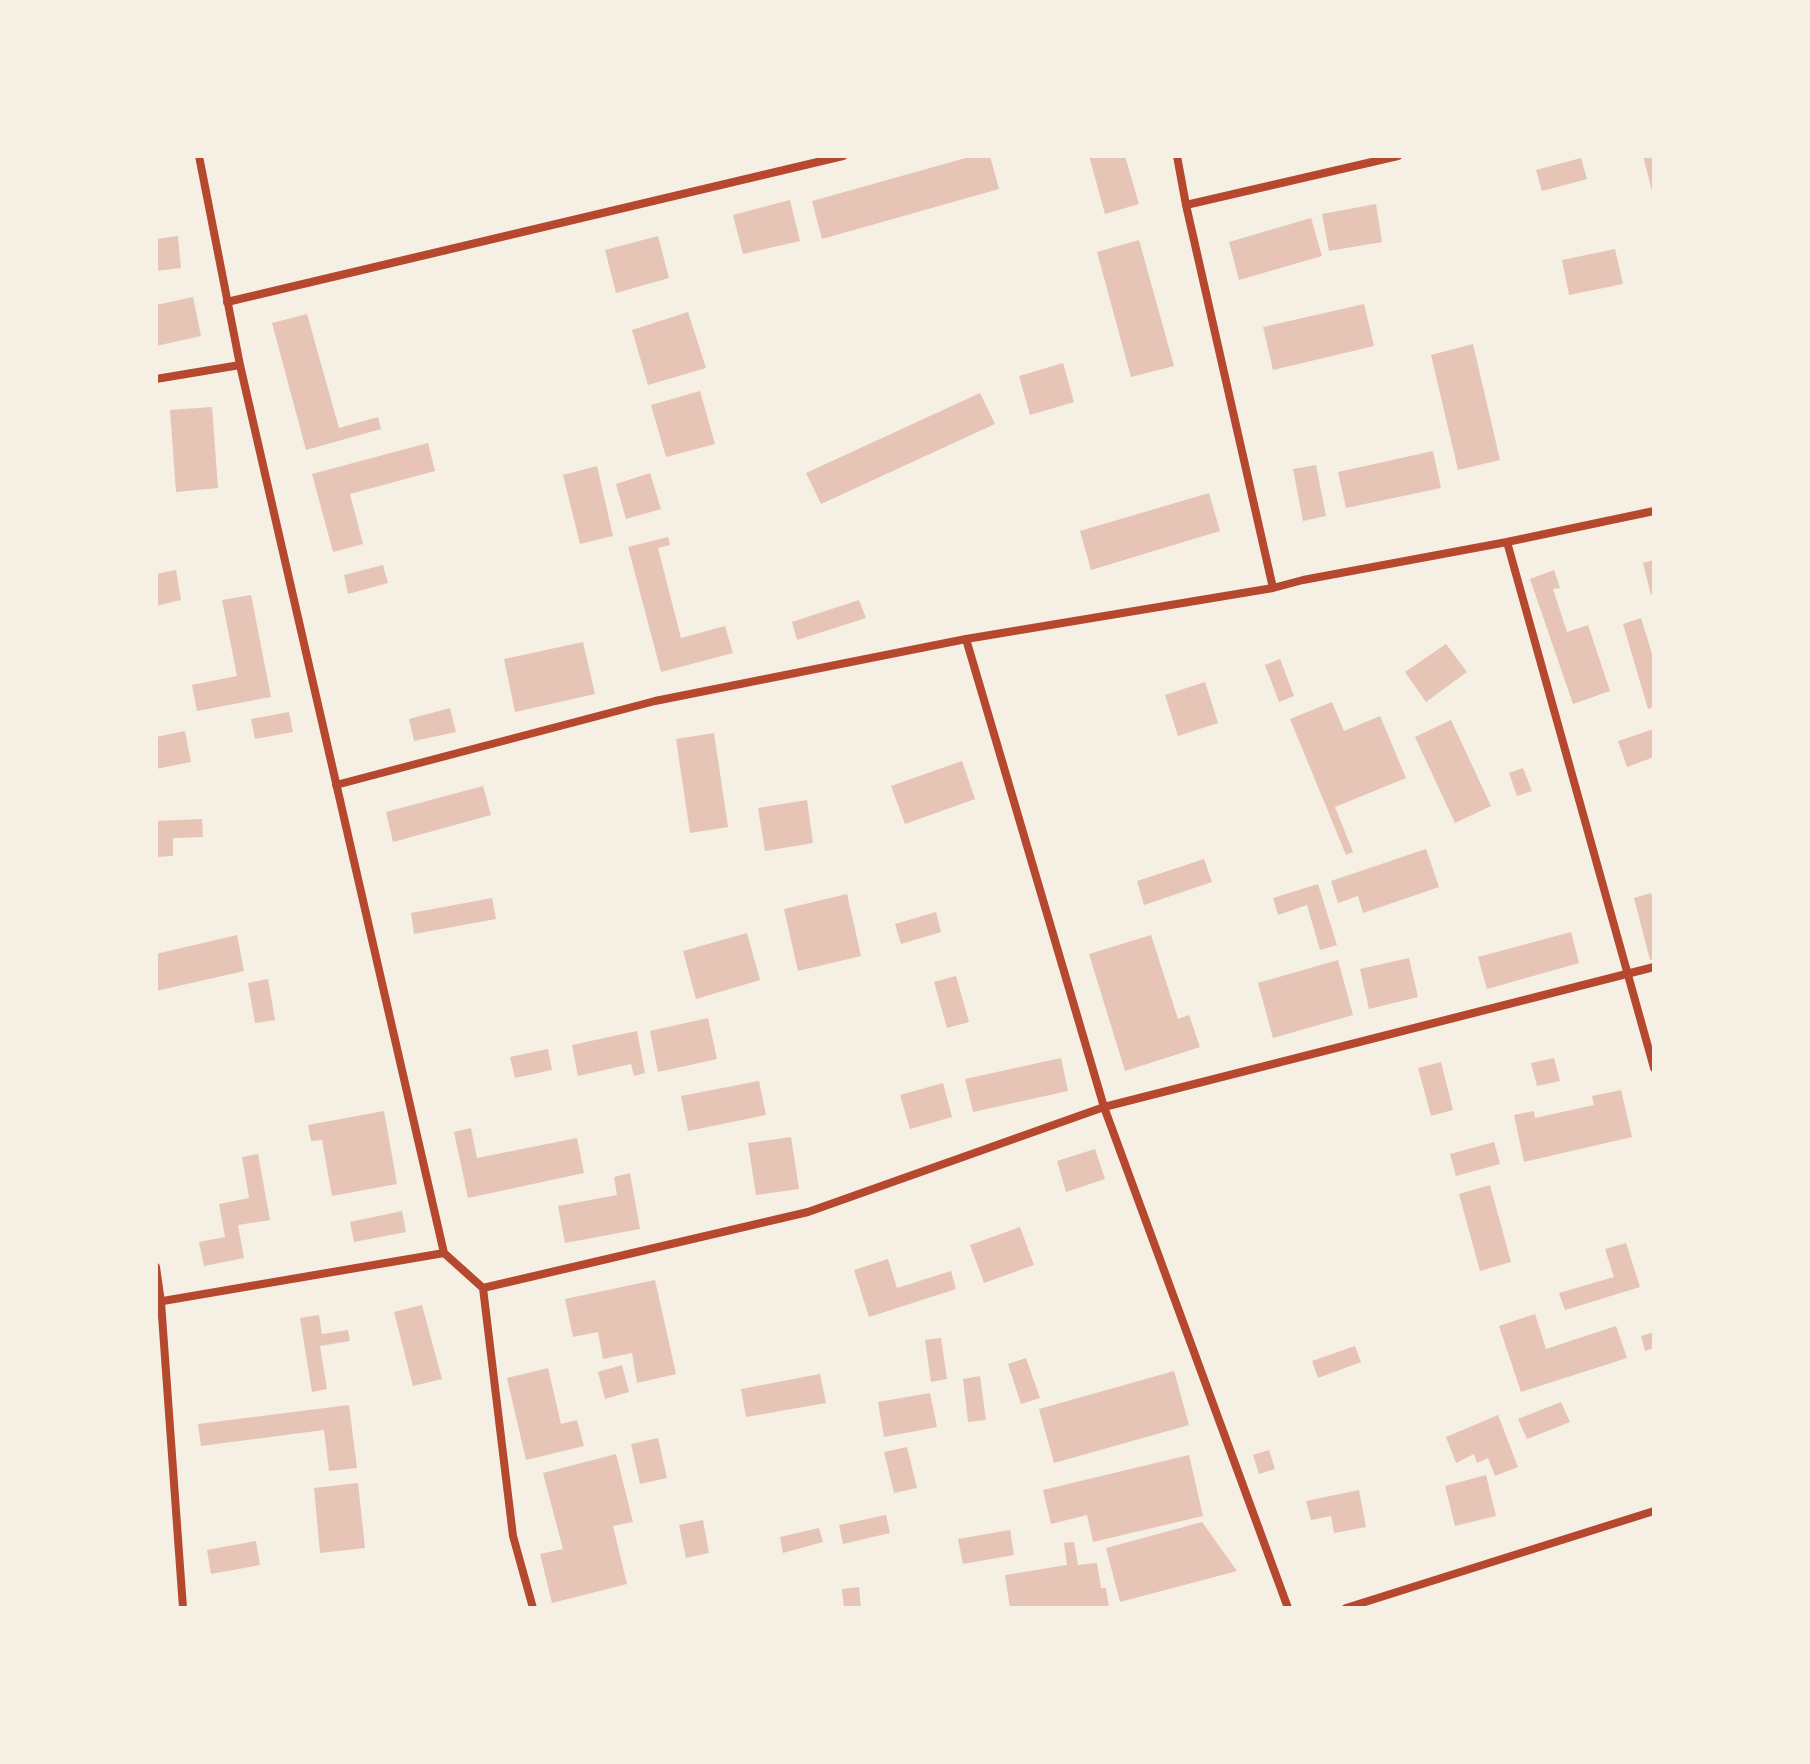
<!DOCTYPE html>
<html>
<head>
<meta charset="utf-8">
<style>
	body { margin:0 }
	#map { position:relative; width:1810px; height:1764px; overflow:hidden; background:#f6efe4; font-family:"Fira Sans",sans-serif }
	canvas { display:block }
	.frame { position:absolute; inset:0; border:158px solid #f6efe4; pointer-events:none }
</style>
</head>
<body>
<div id="map">
<canvas width="1810" height="1764"></canvas>
<div class="frame"></div>
</div>
<script>
const ctx = document.querySelector('canvas').getContext('2d');
ctx.lineJoin = 'round';
function fill(path, color) { ctx.fillStyle = color; ctx.fill(path, 'evenodd'); }
const toPath = rows => new Path2D(rows.map(r => 'M' + r).join(''));
function trace(path, color, width, dash) { ctx.strokeStyle = color; ctx.lineWidth = width; ctx.lineCap = dash ? 'butt' : 'round'; ctx.setLineDash(dash || []); ctx.stroke(path); }
fill(toPath([
	[973,156,990,156,999,189,822,239,812,201],
	[1089,156,1125,156,1139,204,1105,214],
	[1643,156,1654,156,1654,195,1653,195],
	[1581,158,1587,179,1542,191,1536,170],
	[790,200,800,241,743,254,733,215],
	[1376,204,1382,242,1329,251,1322,214],
	[1311,218,1322,256,1239,280,1229,242],
	[178,236,181,268,156,271,156,239],
	[658,236,669,278,616,293,605,250],
	[1139,240,1174,366,1131,377,1097,252],
	[1615,249,1623,284,1569,295,1562,260],
	[193,297,201,336,156,346,156,305],
	[1364,304,1374,346,1273,370,1263,327],
	[688,312,706,368,648,385,632,330],
	[307,314,339,428,378,417,381,429,306,450,272,323],
	[1473,344,1500,460,1458,470,1431,355],
	[1063,363,1074,402,1030,415,1019,376],
	[700,391,715,444,666,457,651,405],
	[980,393,995,424,821,504,806,473],
	[212,407,218,488,176,492,170,410],
	[428,443,435,471,350,494,363,544,333,552,312,474],
	[1433,451,1441,488,1346,508,1338,472],
	[1316,465,1326,516,1303,521,1293,469],
	[597,466,613,536,580,544,563,475],
	[650,473,661,509,626,519,616,484],
	[1209,493,1220,531,1091,570,1080,531],
	[668,537,670,545,658,548,681,638,725,626,733,653,661,672,628,547],
	[1654,560,1654,594,1651,595,1643,563],
	[383,565,388,583,348,594,344,575],
	[176,570,181,600,156,606,156,574],
	[1554,570,1560,588,1553,589,1567,632,1588,625,1610,691,1573,704,1530,579],
	[251,595,271,697,197,711,192,685,237,676,222,600],
	[859,600,866,618,797,640,792,622],
	[1641,618,1654,660,1654,707,1648,709,1623,624],
	[583,642,595,694,515,712,504,659],
	[1446,644,1467,672,1426,702,1405,672],
	[1280,659,1294,696,1279,702,1265,665],
	[1205,682,1218,723,1178,736,1165,695],
	[1332,702,1344,731,1380,716,1406,778,1335,807,1353,852,1346,855,1290,719],
	[450,708,456,732,414,741,409,719],
	[289,712,293,732,255,739,251,719],
	[1451,720,1491,806,1455,823,1415,737],
	[1654,729,1654,757,1627,767,1618,741],
	[185,731,191,762,156,769,156,737],
	[714,733,728,827,690,833,676,739],
	[962,761,975,799,905,824,891,786],
	[1523,768,1532,791,1517,796,1509,773],
	[483,786,491,815,393,842,386,812],
	[807,800,813,843,765,851,758,808],
	[202,819,203,837,173,838,173,856,156,857,156,821],
	[1426,849,1439,887,1363,913,1358,896,1338,903,1331,881],
	[1204,859,1212,882,1144,905,1137,881],
	[1318,884,1337,945,1320,950,1307,905,1278,915,1273,898],
	[1651,893,1654,904,1654,959,1650,960,1634,898],
	[847,894,861,956,798,971,784,909],
	[492,898,496,919,414,934,411,913],
	[936,912,941,932,901,944,895,924],
	[1571,932,1579,963,1487,989,1478,957],
	[747,933,760,980,696,999,683,951],
	[237,935,244,971,156,991,156,954],
	[1151,935,1178,1019,1189,1015,1200,1047,1125,1071,1089,954],
	[1409,958,1418,997,1369,1009,1360,969],
	[1338,960,1353,1015,1273,1038,1258,983],
	[956,976,969,1022,947,1028,934,982],
	[268,979,275,1020,255,1023,248,983],
	[708,1018,717,1059,658,1072,650,1031],
	[637,1031,645,1073,634,1076,631,1064,578,1076,572,1045],
	[548,1049,552,1070,515,1078,510,1057],
	[1061,1058,1068,1091,973,1112,965,1079],
	[1554,1058,1560,1081,1537,1086,1531,1063],
	[1441,1062,1453,1110,1431,1116,1418,1068],
	[759,1081,766,1115,688,1131,681,1096],
	[943,1083,952,1117,910,1129,900,1095],
	[1621,1090,1632,1137,1524,1162,1514,1115,1534,1111,1535,1118,1594,1105,1592,1096],
	[384,1111,397,1184,332,1196,322,1140,311,1141,308,1125],
	[471,1128,477,1158,577,1138,584,1173,468,1198,454,1132],
	[791,1137,799,1189,756,1195,748,1143],
	[1494,1142,1500,1164,1456,1176,1450,1154],
	[1095,1149,1105,1179,1066,1192,1057,1161],
	[258,1154,270,1220,238,1225,244,1258,204,1266,199,1242,225,1237,219,1204,249,1198,242,1157],
	[630,1173,640,1229,565,1243,558,1206,617,1195,614,1177],
	[1490,1185,1511,1262,1480,1271,1459,1194],
	[402,1211,406,1232,354,1242,350,1222],
	[1020,1227,1034,1265,984,1283,970,1245],
	[1626,1243,1640,1287,1565,1310,1559,1293,1614,1277,1605,1249],
	[888,1259,897,1288,951,1271,956,1289,869,1317,854,1270],
	[655,1280,676,1374,637,1383,632,1353,603,1359,598,1332,573,1337,565,1299],
	[422,1305,442,1379,413,1386,394,1312],
	[1535,1314,1546,1349,1616,1326,1627,1358,1521,1392,1499,1326],
	[319,1315,322,1334,348,1330,350,1341,320,1346,327,1389,312,1392,300,1318],
	[1654,1332,1654,1348,1645,1351,1641,1336],
	[941,1338,947,1379,931,1382,925,1340],
	[1355,1346,1361,1362,1318,1378,1312,1361],
	[1026,1358,1040,1398,1021,1404,1008,1364],
	[622,1365,629,1392,605,1399,598,1372],
	[548,1368,561,1424,577,1420,584,1446,526,1460,507,1378],
	[1174,1371,1189,1425,1054,1463,1039,1409],
	[820,1374,826,1403,746,1417,741,1389],
	[980,1376,986,1420,968,1422,963,1379],
	[930,1393,937,1427,884,1437,878,1402],
	[1561,1402,1570,1422,1527,1439,1518,1419],
	[349,1405,357,1468,329,1471,324,1430,201,1446,198,1424],
	[1498,1415,1518,1467,1495,1476,1488,1458,1477,1463,1474,1454,1456,1463,1446,1437],
	[658,1438,667,1478,640,1484,631,1444],
	[907,1447,917,1488,894,1493,884,1452],
	[1269,1450,1275,1469,1259,1474,1253,1455],
	[616,1454,633,1522,613,1526,627,1584,552,1603,540,1554,563,1549,543,1473],
	[1189,1455,1203,1516,1093,1542,1087,1515,1051,1524,1043,1490],
	[1486,1475,1496,1516,1455,1526,1445,1486],
	[358,1483,365,1548,320,1553,314,1488],
	[1359,1490,1366,1527,1334,1533,1331,1516,1311,1520,1306,1501],
	[886,1515,890,1533,843,1544,839,1525],
	[703,1520,709,1553,686,1558,679,1525],
	[1202,1522,1237,1571,1120,1602,1106,1548],
	[819,1528,823,1542,783,1553,780,1537],
	[1010,1530,1014,1555,963,1564,958,1539],
	[256,1541,260,1565,211,1574,207,1550],
	[1074,1542,1078,1565,1097,1563,1101,1588,1106,1588,1109,1608,1010,1608,1005,1575,1067,1565,1064,1543],
	[859,1587,861,1608,844,1608,842,1589]
]), '#e6c5b7');
trace(toPath([
	[199,156,240,365,444,1253,483,1288,513,1536,533,1608],
	[1177,156,1186,205,1273,588],
	[1186,205,1398,156],
	[227,302,843,156],
	[156,379,240,365],
	[1507,542,1654,1068],
	[966,639,1104,1107,1288,1608],
	[336,785,655,701,966,639,1273,588,1303,580,1507,542,1654,511],
	[156,1267,161,1302,183,1608],
	[483,1288,808,1212,1104,1107,1654,967],
	[157,1302,444,1253],
	[1346,1608,1654,1511]
]), '#b5482f', 8);
</script>
</body>
</html>
